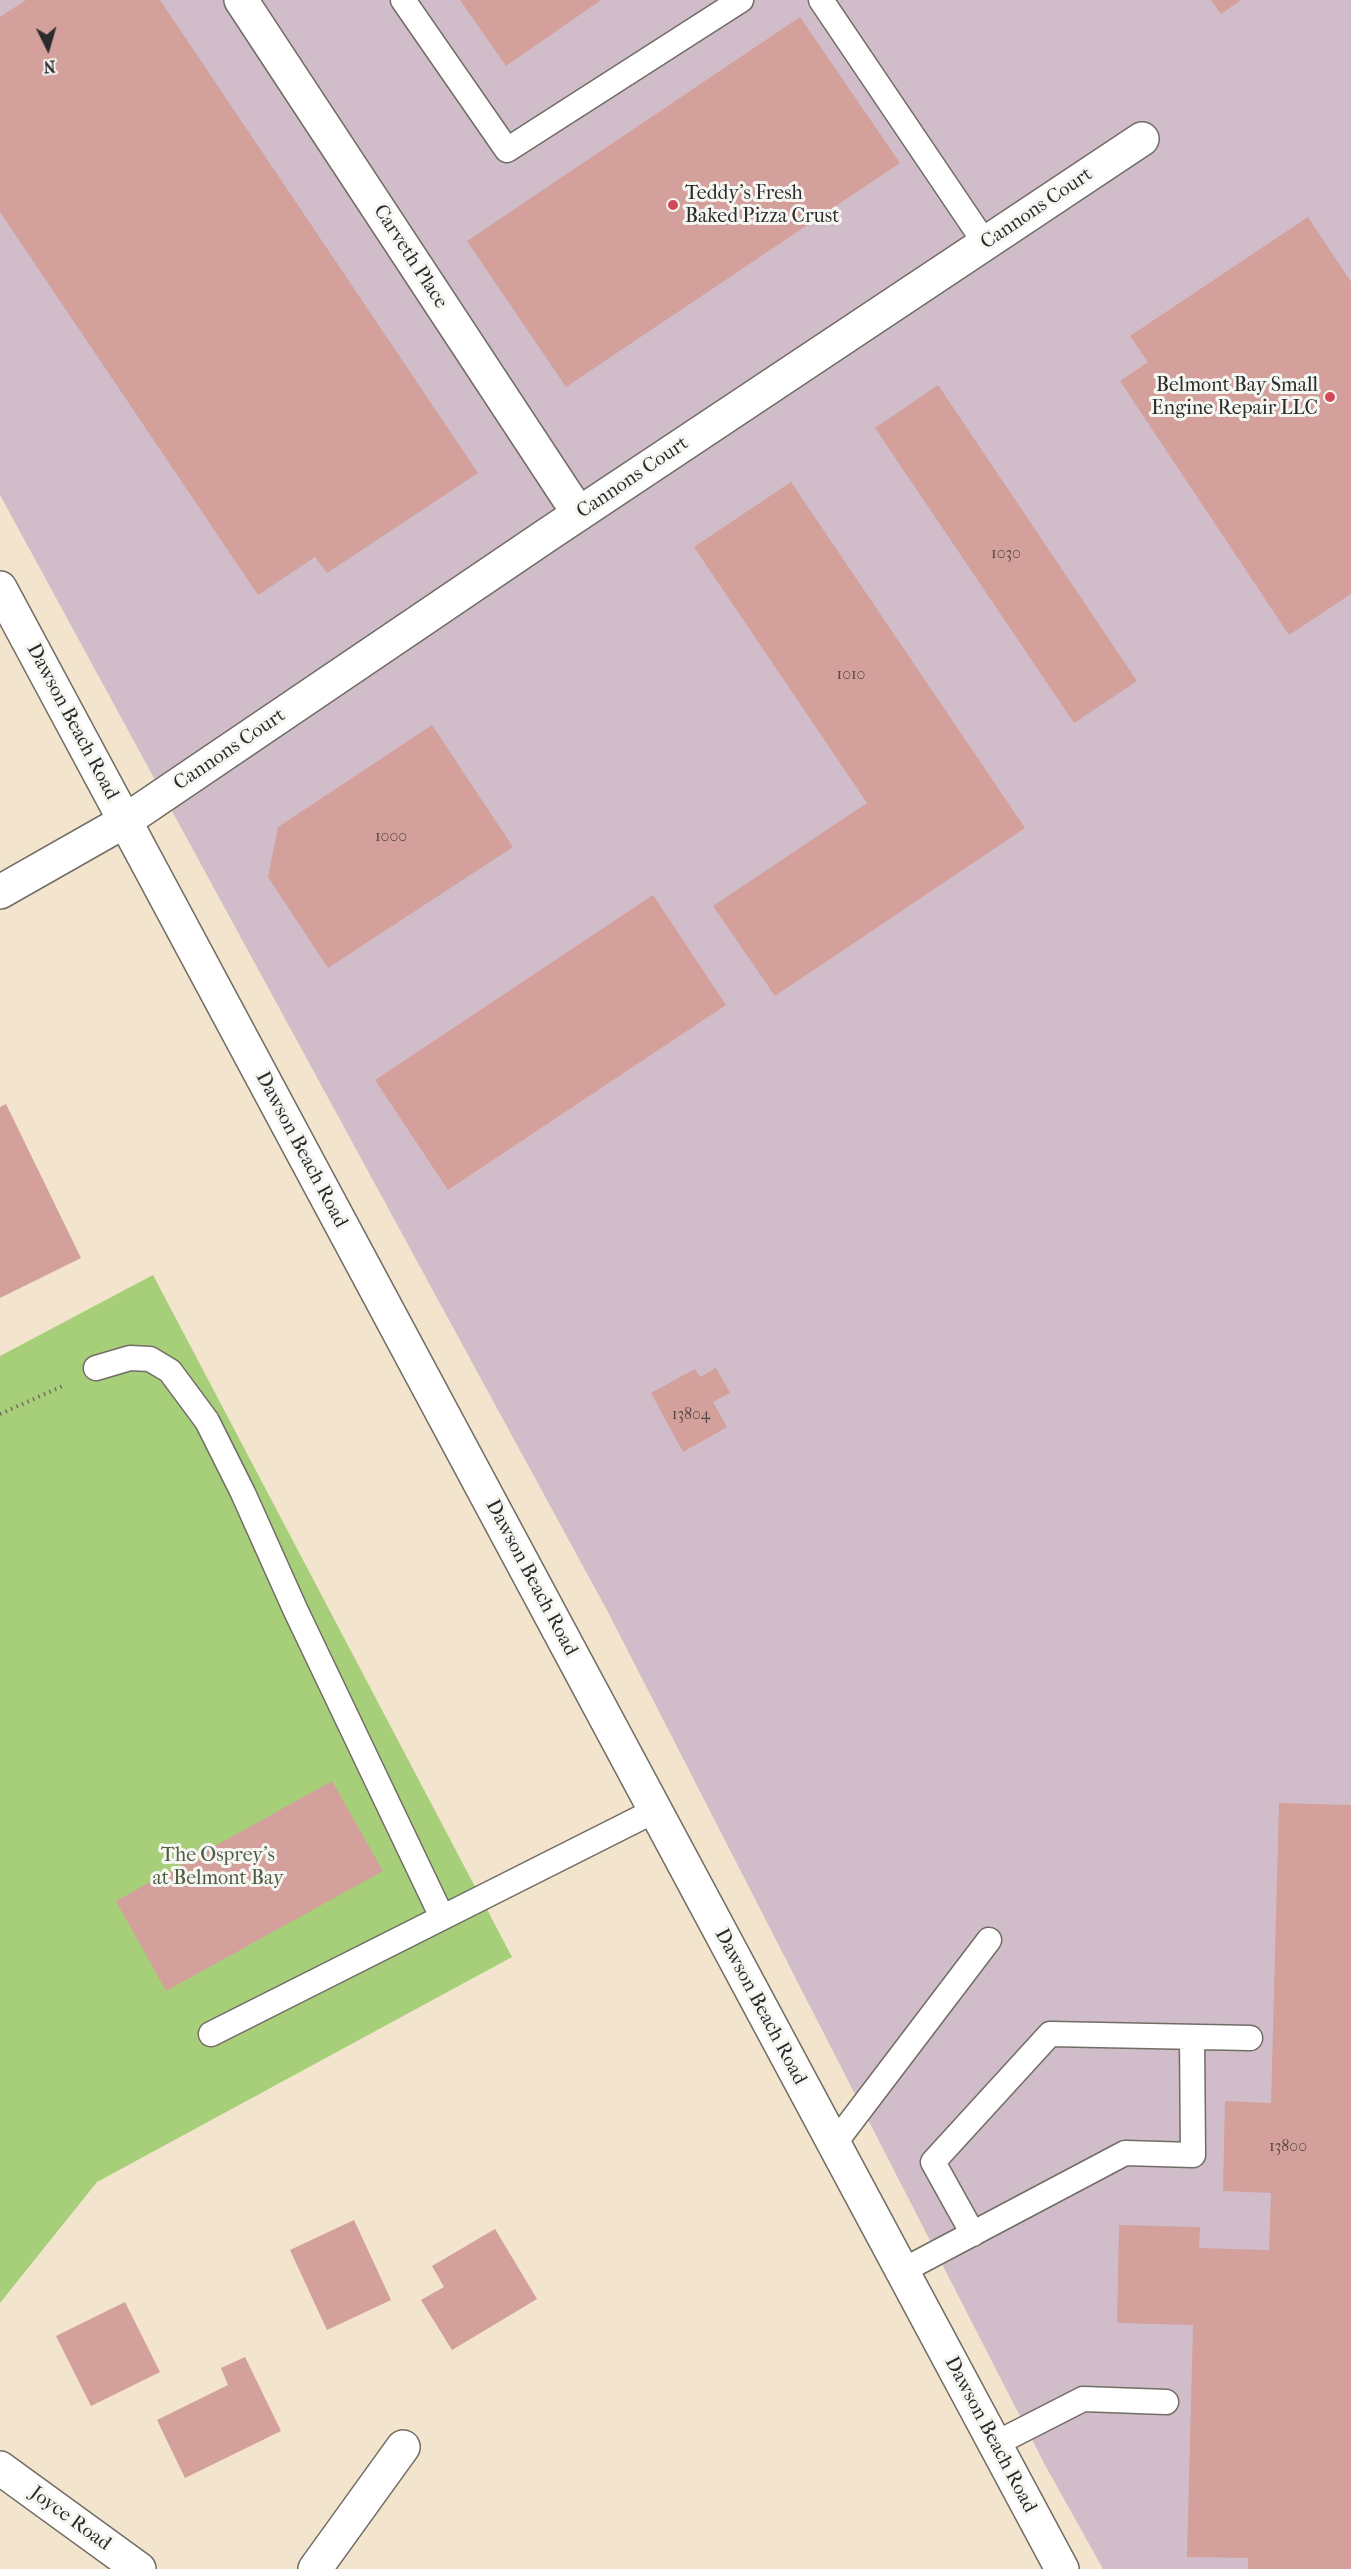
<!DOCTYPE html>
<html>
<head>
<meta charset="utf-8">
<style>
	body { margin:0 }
	#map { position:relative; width:1351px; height:2569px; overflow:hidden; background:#f2e4cd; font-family:"IM FELL French Canon",serif }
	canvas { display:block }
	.north { position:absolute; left:18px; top:18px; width:60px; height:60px; -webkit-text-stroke:4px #f6f6f2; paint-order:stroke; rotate:175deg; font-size:16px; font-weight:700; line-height:24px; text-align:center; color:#2b2b2b }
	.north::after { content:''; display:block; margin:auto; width:21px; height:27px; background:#2b2b2b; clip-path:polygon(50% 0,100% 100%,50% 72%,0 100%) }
</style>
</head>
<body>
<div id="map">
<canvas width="1351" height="2569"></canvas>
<div class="north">N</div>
</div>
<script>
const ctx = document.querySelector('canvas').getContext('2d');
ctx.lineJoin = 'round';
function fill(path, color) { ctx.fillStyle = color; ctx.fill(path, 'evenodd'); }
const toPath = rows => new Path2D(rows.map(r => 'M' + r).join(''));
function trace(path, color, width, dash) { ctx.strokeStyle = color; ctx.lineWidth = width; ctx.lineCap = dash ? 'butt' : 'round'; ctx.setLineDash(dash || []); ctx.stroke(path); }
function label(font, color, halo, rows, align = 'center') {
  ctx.font = font + ' "IM FELL French Canon",serif'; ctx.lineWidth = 6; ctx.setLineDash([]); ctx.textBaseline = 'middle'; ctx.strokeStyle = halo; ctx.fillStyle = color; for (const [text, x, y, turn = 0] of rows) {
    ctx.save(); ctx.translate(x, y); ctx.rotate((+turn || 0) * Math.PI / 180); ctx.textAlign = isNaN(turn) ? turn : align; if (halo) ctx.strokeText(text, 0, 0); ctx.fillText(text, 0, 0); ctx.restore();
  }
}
fill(toPath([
	[0,0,1351,0,1351,2569,1103,2569,1045,2465,609,1614,0,495]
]), '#d1bdc9');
fill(toPath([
	[153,1275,512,1957,97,2182,0,2303,0,1356]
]), '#a7cf79');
fill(toPath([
	[26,0,160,0,478,473,327,573,315,557,258,595,0,212,0,17],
	[460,0,601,0,506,66],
	[1211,0,1241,0,1221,14],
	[800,17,900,163,566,387,467,241],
	[1308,217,1351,282,1351,594,1289,635,1120,381,1148,362,1130,336],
	[938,385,1137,681,1074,723,875,428],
	[791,482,1025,828,775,996,713,906,867,803,694,547],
	[432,725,513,847,328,968,268,877,278,827],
	[653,895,726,1005,448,1190,375,1080],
	[6,1104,81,1258,0,1298,0,1107],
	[716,1368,730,1393,713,1402,727,1427,683,1452,651,1393,695,1369,700,1377],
	[332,1781,383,1871,166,1991,116,1901],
	[1279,1803,1351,1805,1351,2569,1248,2569,1248,2558,1187,2557,1193,2325,1117,2323,1119,2225,1200,2227,1199,2248,1269,2250,1271,2193,1223,2191,1225,2101,1271,2103],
	[354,2220,391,2300,327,2330,290,2250],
	[495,2229,537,2299,452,2350,421,2300,444,2287,432,2266],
	[125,2302,160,2372,91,2406,56,2336],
	[245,2357,281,2431,185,2478,157,2420,228,2385,221,2368]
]), '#d3a09c');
const service = toPath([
	[403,0,507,150,741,0],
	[821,0,985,243],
	[96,1368,130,1358,150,1359,170,1371,207,1421,243,1493,295,1609,442,1917],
	[211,2034,656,1810],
	[834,2144,989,1940],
	[973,2234,933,2162,1050,2034,1250,2038],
	[902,2271,1125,2153,1193,2155,1192,2037],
	[995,2444,1083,2399,1166,2402]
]);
const minor = toPath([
	[241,0,579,514],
	[0,588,125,821,550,533,1142,139],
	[0,2468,139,2569],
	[315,2569,403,2447]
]);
const tertiary = toPath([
	[0,892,125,821,1062,2569]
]);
trace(service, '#716c64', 27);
trace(minor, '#716c64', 36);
trace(tertiary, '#716c64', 36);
trace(toPath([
	[0,1414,65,1385]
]), '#716c64', 4, [1.5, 4.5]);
trace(service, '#fff', 24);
trace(minor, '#fff', 33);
trace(tertiary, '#fff', 33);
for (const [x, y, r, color] of [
	[673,205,6,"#d1495b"],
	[1330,397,6,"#d1495b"]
]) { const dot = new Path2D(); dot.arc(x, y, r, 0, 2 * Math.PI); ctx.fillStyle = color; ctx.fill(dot); trace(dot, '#f6f6f2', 2); }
label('16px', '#554847', null, [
	["1030",1006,554],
	["1010",851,675],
	["1000",391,837],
	["13804",691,1415],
	["13800",1288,2147]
]);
label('20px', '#2b2b2b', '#f6f6f2', [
	["Teddy's Fresh",685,194],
	["Baked Pizza Crust",685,217],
	["Belmont Bay Small",1318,386,"right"],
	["Engine Repair LLC",1318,409,"right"]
], 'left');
label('20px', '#2b2b2b', '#f6f6f2', [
	["Cannons Court",1037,209,-34],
	["Carveth Place",410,257,57],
	["Cannons Court",633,478,-34],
	["Dawson Beach Road",72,722,62],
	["Cannons Court",230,750,-34],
	["Dawson Beach Road",301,1150,62],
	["Dawson Beach Road",531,1578,62],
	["Dawson Beach Road",760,2007,62],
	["Dawson Beach Road",990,2435,62],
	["Joyce Road",70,2519,36]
]);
label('20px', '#505c42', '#f6f6f2', [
	["The Osprey's",218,1856],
	["at Belmont Bay",218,1879]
]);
</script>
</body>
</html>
